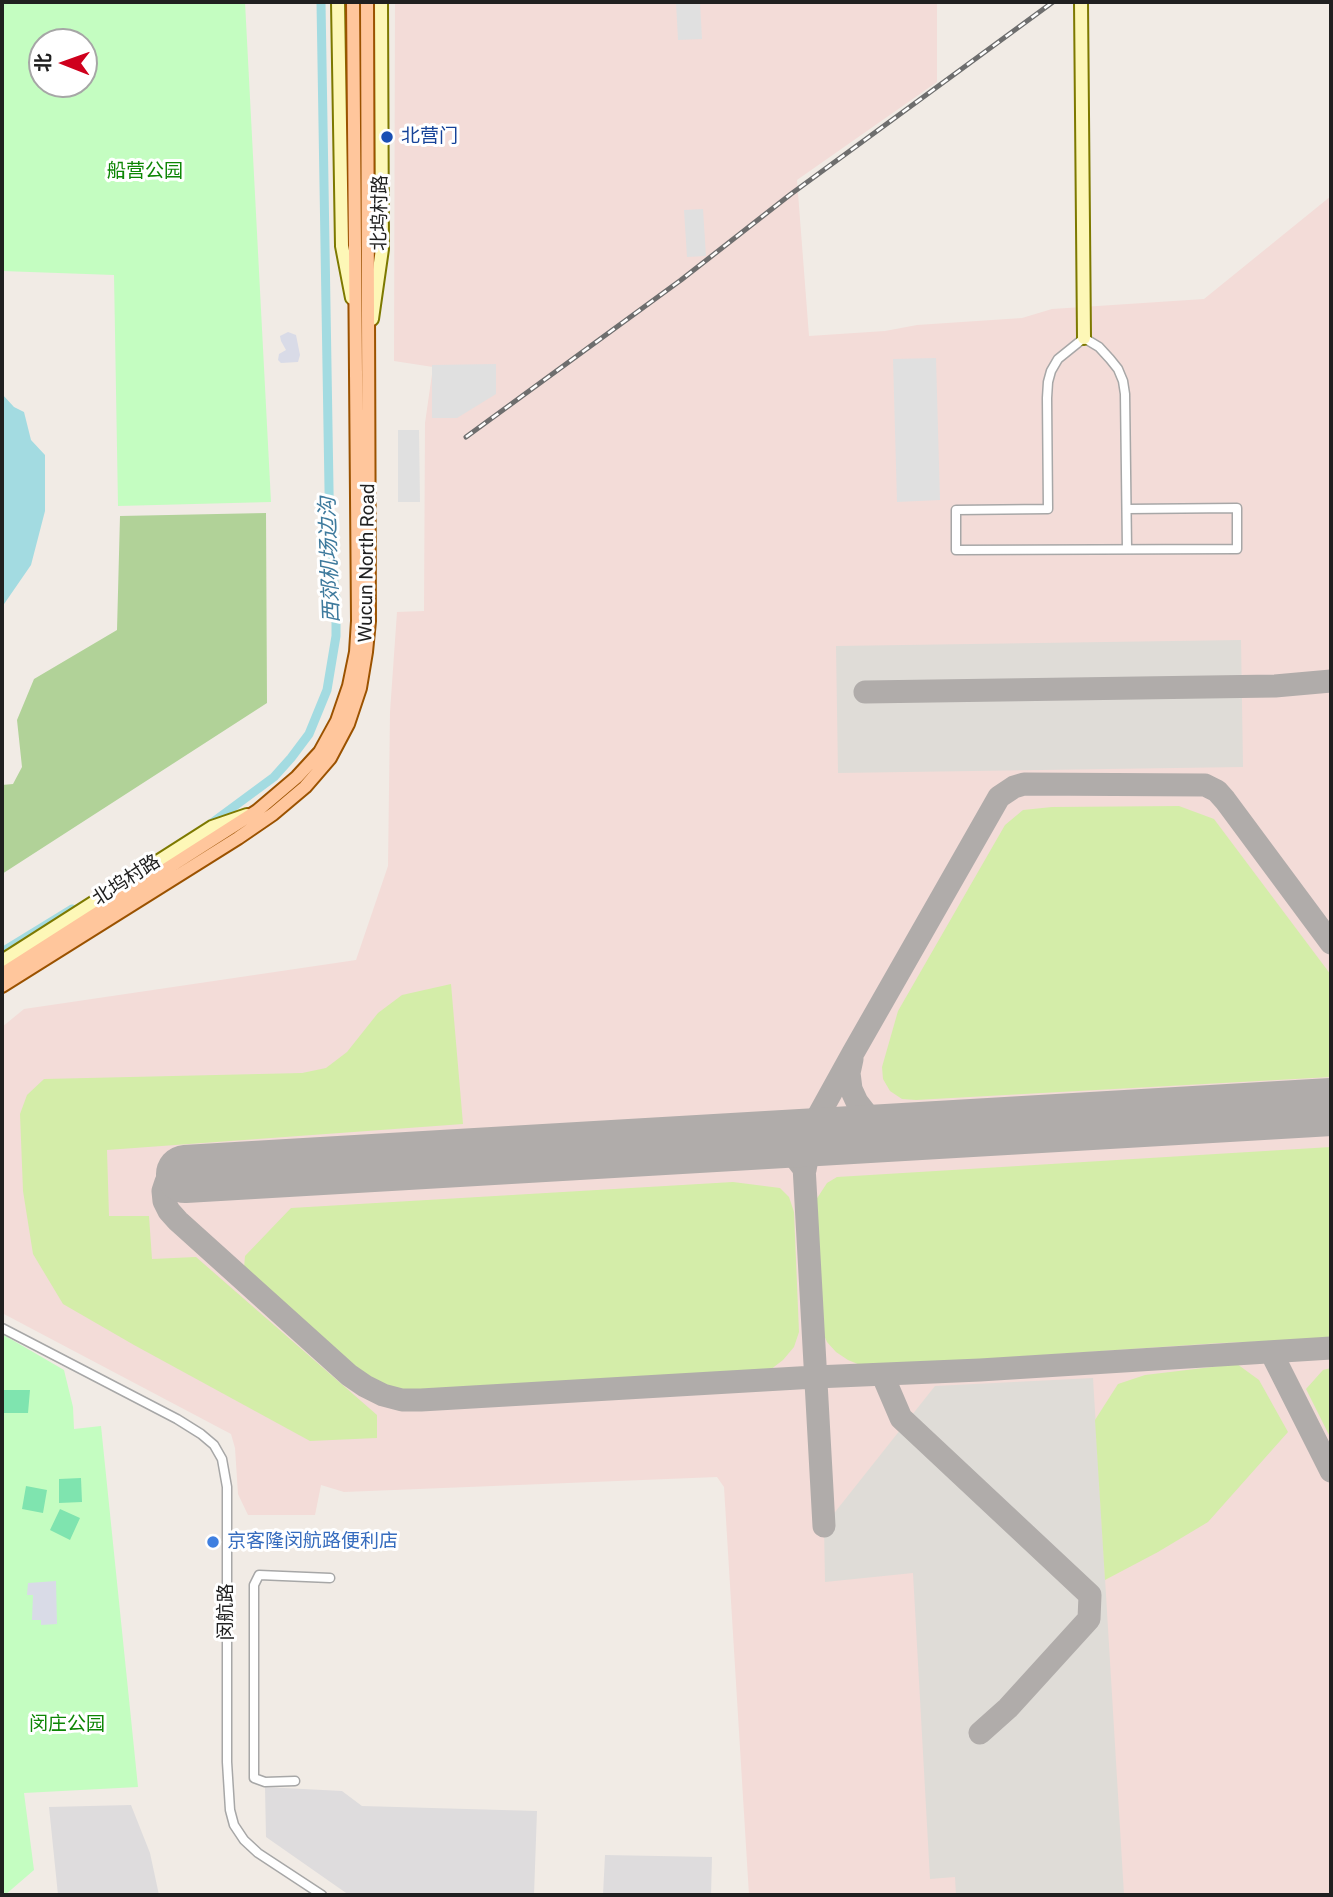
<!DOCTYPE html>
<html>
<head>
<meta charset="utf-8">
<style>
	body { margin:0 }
	#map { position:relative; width:1333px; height:1897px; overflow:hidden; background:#f1ebe5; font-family:Roboto,"Noto Sans SC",sans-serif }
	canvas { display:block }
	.frame { position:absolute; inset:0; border:4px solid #202020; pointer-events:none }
	.north { position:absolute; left:28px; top:28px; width:70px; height:70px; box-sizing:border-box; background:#fff; border:2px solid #a6a6a6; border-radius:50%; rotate:271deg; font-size:19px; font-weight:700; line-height:28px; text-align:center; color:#202020 }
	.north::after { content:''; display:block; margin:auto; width:24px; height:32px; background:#cf001d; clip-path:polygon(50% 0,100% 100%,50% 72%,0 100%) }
</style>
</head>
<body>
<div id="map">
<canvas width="1333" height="1897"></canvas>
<div class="frame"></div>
<div class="north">北</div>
</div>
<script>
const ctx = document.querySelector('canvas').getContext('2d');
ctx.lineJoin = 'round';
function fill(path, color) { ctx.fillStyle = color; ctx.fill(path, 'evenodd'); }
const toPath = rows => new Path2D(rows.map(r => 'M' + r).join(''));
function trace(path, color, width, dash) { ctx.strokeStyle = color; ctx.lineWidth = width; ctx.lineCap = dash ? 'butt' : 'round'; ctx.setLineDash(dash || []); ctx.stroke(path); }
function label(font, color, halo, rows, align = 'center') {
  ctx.font = font + ' Roboto,"Noto Sans SC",sans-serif'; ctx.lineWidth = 6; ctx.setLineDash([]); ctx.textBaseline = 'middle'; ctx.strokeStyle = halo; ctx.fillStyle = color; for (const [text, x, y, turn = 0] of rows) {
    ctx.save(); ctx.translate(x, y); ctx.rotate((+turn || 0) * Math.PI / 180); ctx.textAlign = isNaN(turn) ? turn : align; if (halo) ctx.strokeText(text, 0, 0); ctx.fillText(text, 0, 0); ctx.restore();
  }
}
fill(toPath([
	[265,1787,342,1791,362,1806,537,1811,534,1895,349,1895,266,1837],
	[131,1805,150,1853,159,1895,58,1895,49,1807],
	[605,1855,712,1857,711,1895,603,1895]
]), '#dedcdd');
fill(toPath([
	[395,2,937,2,937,82,797,180,809,336,885,331,917,325,1022,318,1052,309,1204,299,1331,196,1331,1895,749,1895,724,1487,717,1477,344,1492,321,1485,315,1515,248,1515,238,1494,235,1448,231,1434,2,1313,2,1027,24,1009,356,960,388,866,390,712,397,612,424,611,425,423,433,367,394,361]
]), '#f3dcd8');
fill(toPath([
	[1241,640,1243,767,838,773,836,646],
	[1093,1378,1124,1895,956,1895,955,1877,930,1879,913,1573,825,1582,824,1526,935,1386]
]), '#dfdcd7');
fill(toPath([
	[1179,806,1214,819,1331,975,1331,1077,916,1100,902,1099,890,1091,883,1079,882,1067,898,1011,1005,825,1023,810,1052,807],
	[451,984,463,1124,107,1150,109,1216,149,1216,152,1259,196,1257,377,1415,377,1438,310,1441,134,1345,63,1304,33,1254,23,1191,20,1114,27,1095,44,1079,302,1073,326,1068,347,1052,378,1013,402,995],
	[1331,1147,1331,1339,1220,1343,865,1367,848,1360,836,1352,827,1342,821,1328,814,1203,827,1183,837,1177],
	[733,1182,780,1188,789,1197,794,1212,799,1332,794,1347,783,1360,770,1370,754,1374,418,1393,396,1389,374,1381,355,1371,246,1274,244,1268,245,1256,291,1208],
	[1237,1364,1259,1380,1288,1432,1208,1522,1158,1552,1105,1580,1095,1420,1118,1384,1145,1375],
	[1331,1368,1331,1439,1306,1389,1323,1370]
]), '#d4eda9');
fill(toPath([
	[266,513,267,703,2,874,2,785,13,784,22,767,17,720,34,679,117,630,120,516]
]), '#b1d298');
fill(toPath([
	[2,2,245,2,271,502,118,506,114,275,2,271],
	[42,42,84,42,84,84,42,84],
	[2,1334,64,1370,73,1407,74,1429,101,1426,138,1787,24,1793,34,1870,5,1895,2,1895]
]), '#c4fdc1');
fill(toPath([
	[2,1390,30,1390,28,1413,2,1413],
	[81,1478,82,1502,59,1503,59,1479],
	[26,1486,47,1490,43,1513,22,1509],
	[60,1509,80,1518,70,1540,50,1530]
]), '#7fe4af');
fill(toPath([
	[676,2,700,2,702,39,678,40],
	[703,209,706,256,687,257,684,210],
	[936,358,940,500,897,502,893,359],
	[496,364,496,394,457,418,432,418,432,365],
	[398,430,419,430,420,502,398,502]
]), '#e0e0e0');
fill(toPath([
	[288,332,296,335,300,355,298,362,281,363,278,360,279,354,286,350,281,341,280,336],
	[56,1581,57,1624,41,1625,41,1620,32,1620,33,1595,27,1595,28,1583]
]), '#d9dbe7');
fill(toPath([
	[2,394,14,407,24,412,31,440,45,455,45,511,31,565,2,607]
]), '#a3dbe1');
trace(toPath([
	[209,825,274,777,291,758,309,734,327,690,336,636,336,599,330,549,321,2],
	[2,952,72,909]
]), '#a3dbe1', 9);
trace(toPath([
	[865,692,1275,686,1331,681],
	[852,1059,849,1073,851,1089,857,1102,867,1115,880,1124,901,1132],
	[767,1140,787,1150,795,1157,805,1170,807,1159,813,1152,819,1146,839,1136],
	[185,1174,171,1177,166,1182,163,1191,164,1201,169,1211,178,1221,349,1375,365,1386,383,1395,402,1400,421,1400,815,1377,980,1370,1331,1348],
	[1271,1352,1331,1471],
	[883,1376,901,1418,1090,1595,1089,1619,1008,1708,980,1733],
	[824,1526,803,1148,806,1138,853,1053,999,797,1014,787,1024,784,1205,785,1217,791,1225,800,1331,943]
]), '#b0acaa', 23);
trace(toPath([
	[185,1174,1331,1107]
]), '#b0acaa', 58);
const street = toPath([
	[1127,509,1237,508,1237,549,956,550,956,510,1048,509,1047,398,1048,382,1051,371,1058,359,1084,338,1099,347,1110,359,1118,369,1123,381,1125,394,1127,549],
	[2,1328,177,1419,201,1434,214,1445,222,1459,227,1487,227,1762,230,1810,234,1825,244,1840,258,1853,322,1895],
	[295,1781,265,1782,254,1778,254,1585,259,1575,330,1578]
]);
const secondary = toPath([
	[338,2,342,246,352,298],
	[1081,2,1084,338],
	[372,319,382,249,381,2],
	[2,961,212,827,247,815]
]);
const primary = toPath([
	[2,974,257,811,297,777,320,752,337,721,349,686,356,652,358,621,353,2],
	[2,986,238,838,273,814,305,787,330,758,348,724,360,688,366,652,369,621,367,2]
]);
trace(street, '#a7a7a7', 11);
trace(secondary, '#7d7900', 16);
trace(primary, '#9b5200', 16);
trace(street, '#fff', 8);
trace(secondary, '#fdf7b7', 12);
trace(primary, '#ffc69c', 12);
const rail = toPath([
	[466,437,681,280,791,194,1053,2]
]);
trace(rail, '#6e6e6e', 5);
trace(rail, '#fff', 2.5, [8]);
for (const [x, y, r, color] of [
	[387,137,7,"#1a4fb4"],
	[213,1542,7,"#3f7fe0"]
]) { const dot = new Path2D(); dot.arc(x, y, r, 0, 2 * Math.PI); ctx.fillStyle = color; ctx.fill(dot); trace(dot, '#fff', 2.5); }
label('19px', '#164399', '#fff', [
	["北营门",401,137]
], 'left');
label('19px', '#0d8605', '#fff', [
	["船营公园",145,172],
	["闵庄公园",67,1725]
]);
label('19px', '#202020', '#fff', [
	["北坞村路",381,213,-89],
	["Wucun North Road",368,563,-89],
	["北坞村路",127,881,-33],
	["闵航路",227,1612,-90]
]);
label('19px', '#366cbe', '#fff', [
	["京客隆闵航路便利店",227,1542]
], 'left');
label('italic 21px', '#3e7a9d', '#fff', [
	["西郊机场边沟",331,560,-92]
]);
</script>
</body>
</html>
